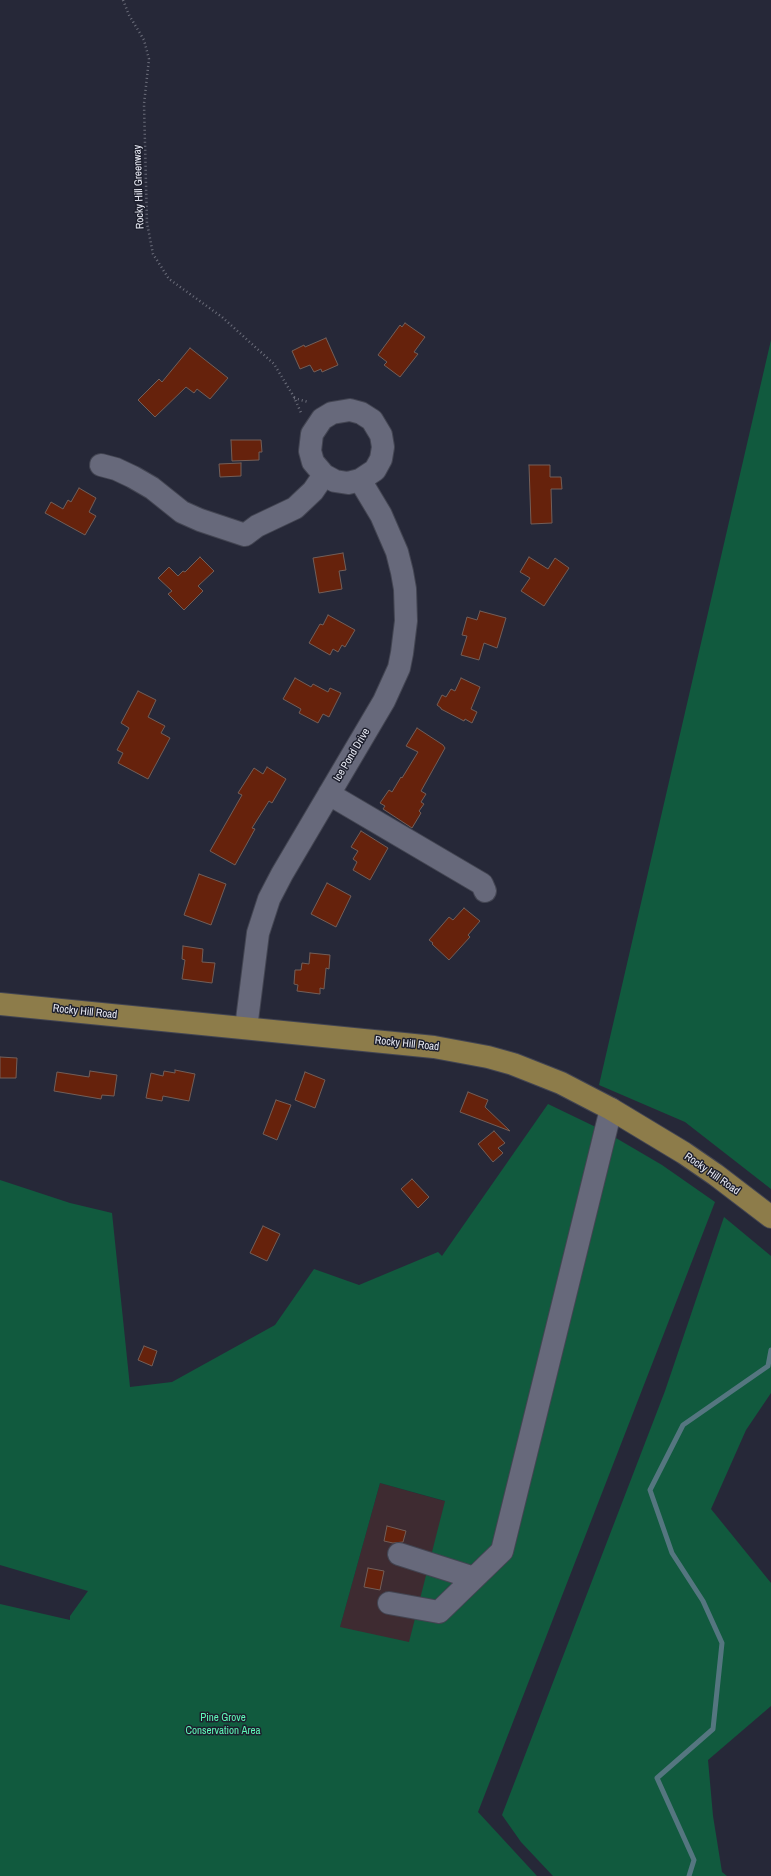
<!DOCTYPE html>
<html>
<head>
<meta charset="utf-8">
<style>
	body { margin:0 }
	canvas { display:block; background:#262838 }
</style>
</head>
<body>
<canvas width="771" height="1876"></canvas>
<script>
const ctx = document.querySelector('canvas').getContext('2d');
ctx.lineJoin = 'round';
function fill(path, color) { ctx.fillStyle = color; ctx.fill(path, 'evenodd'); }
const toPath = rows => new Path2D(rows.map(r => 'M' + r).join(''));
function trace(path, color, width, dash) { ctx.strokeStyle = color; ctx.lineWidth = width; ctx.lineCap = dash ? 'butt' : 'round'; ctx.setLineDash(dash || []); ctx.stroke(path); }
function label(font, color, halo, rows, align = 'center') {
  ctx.font = font + ' "Archivo Narrow",sans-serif'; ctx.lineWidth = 3; ctx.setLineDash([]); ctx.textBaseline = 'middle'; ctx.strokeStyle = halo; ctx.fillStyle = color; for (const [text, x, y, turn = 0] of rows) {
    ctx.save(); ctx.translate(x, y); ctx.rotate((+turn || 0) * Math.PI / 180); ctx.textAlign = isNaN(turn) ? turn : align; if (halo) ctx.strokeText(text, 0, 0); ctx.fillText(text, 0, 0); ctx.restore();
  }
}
fill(toPath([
	[380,1483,487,1513,441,1678,334,1648]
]), '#3e2b31');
fill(toPath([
	[771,340,771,1189,685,1122,599,1085],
	[548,1104,604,1131,662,1165,715,1202,478,1812,537,1876,0,1876,0,1604,70,1620,70,1616,88,1591,0,1565,0,1180,70,1203,112,1213,130,1387,172,1382,275,1325,314,1269,359,1285,438,1252,442,1256],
	[380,1483,445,1501,409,1642,340,1627],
	[724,1217,771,1256,771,1393,746,1430,711,1509,771,1583,771,1706,708,1760,713,1816,722,1872,727,1876,553,1876,521,1842,502,1815,665,1391]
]), '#115a3e');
trace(toPath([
	[689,1876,694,1860,657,1778,713,1729,722,1643,703,1601,672,1553,650,1490,683,1425,768,1366,771,1350]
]), '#557680', 5);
const building = toPath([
	[405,323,425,337,414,352,418,354,400,377,384,365,387,362,378,355,400,325,402,327,405,323],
	[326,338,338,365,322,372,321,369,314,372,310,365,300,369,292,351,304,345,305,347,326,338],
	[190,348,228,378,210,399,197,389,194,393,186,387,155,417,138,400,159,379,162,382,190,348],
	[231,440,261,440,262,452,259,452,259,460,232,461,231,440],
	[241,463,241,476,220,477,219,464,241,463],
	[529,465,550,465,550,477,561,477,562,489,551,489,552,523,531,524,529,465],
	[79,488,96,498,89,512,96,516,85,535,45,513,51,502,63,509,68,500,71,502,79,488],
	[343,553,346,570,339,571,342,589,319,593,313,558,343,553],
	[200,557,214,571,198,586,203,591,184,610,168,594,172,591,158,578,169,567,178,576,183,571,185,572,200,557],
	[529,557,548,569,555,558,569,568,544,606,521,591,530,578,520,572,529,557],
	[480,611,506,618,497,648,484,643,479,660,461,655,467,636,462,635,467,617,477,620,480,611],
	[328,615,355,630,345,647,342,645,338,652,333,649,330,655,309,643,320,624,323,625,328,615],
	[295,678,311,687,313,684,328,692,330,688,341,693,329,717,323,714,318,723,299,713,301,709,283,699,295,678],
	[461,678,480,687,471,709,477,712,472,723,465,719,464,721,441,709,441,708,437,705,442,695,446,697,451,689,455,691,461,678],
	[138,691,156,700,148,717,165,726,161,733,170,738,148,779,118,763,123,753,117,750,129,728,121,723,138,691],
	[417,728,443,745,445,748,421,791,426,794,421,802,424,804,419,811,421,813,412,828,383,809,385,806,380,803,389,790,392,792,401,777,402,778,418,752,406,746,417,728],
	[267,767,286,779,272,803,269,801,252,828,255,829,235,865,210,851,242,795,238,793,254,768,263,774,267,767],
	[361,831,388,848,370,880,353,870,357,862,353,859,358,851,351,847,361,831],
	[199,874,226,884,211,925,184,915,199,874],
	[327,883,351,896,336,927,311,914,327,883],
	[464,908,480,921,468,935,470,937,449,960,432,944,433,943,429,940,449,917,453,920,464,908],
	[183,946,203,949,202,962,215,963,212,983,182,979,185,960,182,959,183,946],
	[310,953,330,955,329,969,326,968,324,989,320,988,320,994,297,991,298,985,294,984,295,970,301,970,302,963,309,964,310,953],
	[0,1057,17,1058,16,1078,0,1078,0,1057],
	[175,1070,195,1074,189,1101,163,1096,162,1101,146,1098,151,1073,163,1076,164,1071,175,1073,175,1070],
	[90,1071,117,1075,114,1096,102,1095,101,1099,54,1091,57,1072,89,1077,90,1071],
	[305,1072,325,1080,315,1108,295,1100,305,1072],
	[468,1092,488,1100,485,1107,510,1131,460,1112,468,1092],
	[276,1100,291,1105,277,1140,263,1134,276,1100],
	[494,1131,505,1143,498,1148,503,1153,493,1162,478,1144,494,1131],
	[412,1179,429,1197,418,1208,401,1189,412,1179],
	[263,1226,280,1234,267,1261,250,1253,263,1226],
	[144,1346,157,1351,152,1366,138,1360,144,1346],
	[387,1526,406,1531,403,1542,393,1543,384,1541,387,1526],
	[368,1568,384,1571,380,1590,364,1587,368,1568]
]);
fill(building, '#66220c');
trace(building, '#725e58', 1);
const minor = toPath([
	[101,465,116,469,133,477,152,488,182,512,200,520,245,535,257,526,295,508,313,491,324,475],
	[329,794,482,884,485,891],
	[246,1028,258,933,269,899,282,874,384,701,399,668,402,653,406,621,405,589,402,572,397,552,381,515,360,480,375,470,381,459,383,447,381,435,372,420,361,413,350,410,332,413,322,419,312,434,310,451,313,462,324,475,335,481,348,483,360,480],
	[399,1554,474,1578],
	[389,1603,439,1612,502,1551,611,1109]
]);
const major = toPath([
	[0,1004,434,1047,488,1057,513,1064,561,1083,611,1109,684,1153,716,1175,771,1217]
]);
trace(minor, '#434552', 24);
trace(major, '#434552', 24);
trace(toPath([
	[123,0,129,15,144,40,149,59,144,104,147,223,153,254,169,279,222,317,274,364,294,397,302,415],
	[294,398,308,402]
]), '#6c6e7b', 2.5, [1, 3]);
trace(minor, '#67697b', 22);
trace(major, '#8d7c4a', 22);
label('11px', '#e8eaf4', '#1d1f2d', [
	["Rocky Hill Greenway",139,187,-92],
	["Ice Pond Drive",352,755,-59],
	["Rocky Hill Road",85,1012,6],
	["Rocky Hill Road",407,1044,6],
	["Rocky Hill Road",712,1174,35]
]);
label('11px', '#5ff9b9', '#1d1f2d', [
	["Pine Grove",223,1718],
	["Conservation Area",223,1731]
]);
</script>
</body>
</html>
